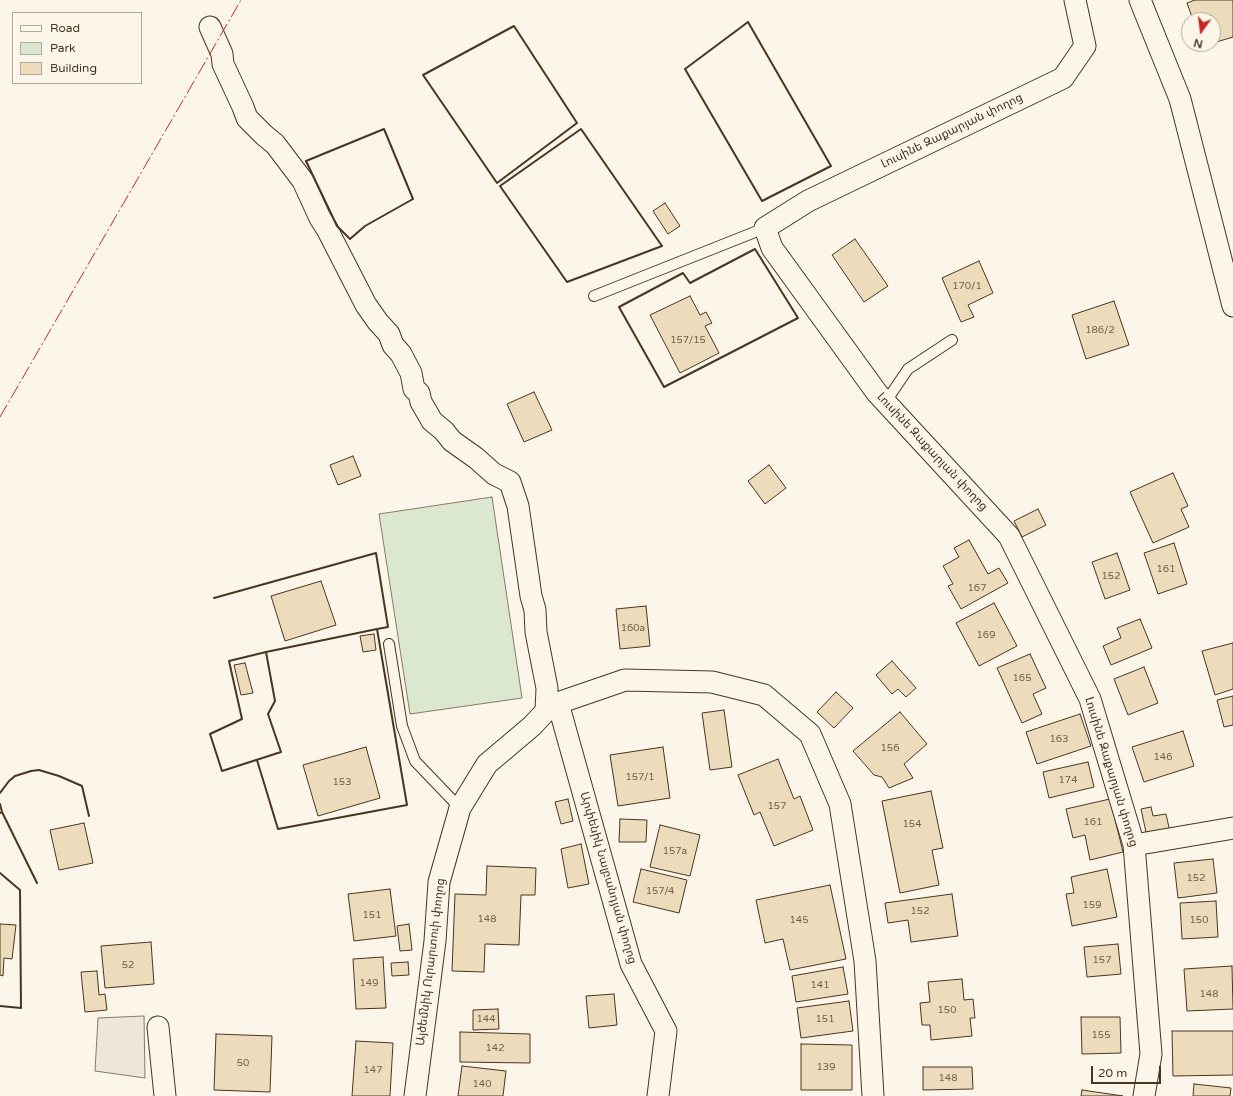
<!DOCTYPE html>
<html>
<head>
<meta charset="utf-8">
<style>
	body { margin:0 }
	#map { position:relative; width:1233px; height:1096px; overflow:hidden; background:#fbf6e9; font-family:"Varela Round",sans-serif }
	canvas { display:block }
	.legend { position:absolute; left:12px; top:12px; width:130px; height:72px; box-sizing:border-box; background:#fbf6e9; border:1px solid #b4a999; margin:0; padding:5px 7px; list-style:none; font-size:12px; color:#4a3520 }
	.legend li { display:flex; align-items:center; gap:8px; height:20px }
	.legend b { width:20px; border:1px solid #b4a999 }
	.north { position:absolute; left:1181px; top:12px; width:40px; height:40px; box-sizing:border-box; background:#fbf6e9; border:1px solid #b4a999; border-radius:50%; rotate:194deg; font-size:11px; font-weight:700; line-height:16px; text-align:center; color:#4a3520 }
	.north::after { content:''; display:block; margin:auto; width:14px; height:18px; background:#c62828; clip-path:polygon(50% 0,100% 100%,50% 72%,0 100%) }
	.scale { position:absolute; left:1091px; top:1066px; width:70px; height:18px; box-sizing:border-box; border:2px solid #4a3520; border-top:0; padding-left:5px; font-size:12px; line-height:14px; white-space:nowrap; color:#4a3520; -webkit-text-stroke:3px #fbf6e9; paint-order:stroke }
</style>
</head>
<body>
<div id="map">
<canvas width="1233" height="1096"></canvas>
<ul class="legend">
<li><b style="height:5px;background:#fbf6e9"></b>Road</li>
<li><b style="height:11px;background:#dce7d0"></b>Park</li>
<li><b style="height:11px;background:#ecdcbc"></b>Building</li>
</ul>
<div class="north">N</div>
<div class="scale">20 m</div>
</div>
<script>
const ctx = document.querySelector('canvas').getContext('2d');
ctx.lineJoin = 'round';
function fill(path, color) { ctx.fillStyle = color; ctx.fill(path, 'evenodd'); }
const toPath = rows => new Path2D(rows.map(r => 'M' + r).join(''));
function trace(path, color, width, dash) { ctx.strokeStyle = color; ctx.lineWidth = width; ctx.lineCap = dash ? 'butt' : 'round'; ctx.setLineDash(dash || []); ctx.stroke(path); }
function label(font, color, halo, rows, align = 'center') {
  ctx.font = font + ' "Varela Round","Noto Sans Armenian",sans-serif'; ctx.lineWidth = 3; ctx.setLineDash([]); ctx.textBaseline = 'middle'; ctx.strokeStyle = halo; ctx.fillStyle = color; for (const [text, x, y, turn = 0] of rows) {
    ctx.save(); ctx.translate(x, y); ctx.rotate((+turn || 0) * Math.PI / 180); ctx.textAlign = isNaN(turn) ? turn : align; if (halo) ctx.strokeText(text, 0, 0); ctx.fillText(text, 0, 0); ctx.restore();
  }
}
const green = toPath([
	[492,497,522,698,410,714,379,514,492,497]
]);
fill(green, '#dce7d0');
trace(green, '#887966', 1);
const parking = toPath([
	[144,1016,145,1078,95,1071,98,1018,144,1016]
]);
fill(parking, '#ede7d9');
trace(parking, '#887966', 1);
const building = toPath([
	[1195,0,1233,0,1233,37,1213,43,1213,20,1193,20,1187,3,1195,0],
	[1201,44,1211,44,1202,47,1201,44],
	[665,203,680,226,668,234,653,211,665,203],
	[855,239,888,286,864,302,832,255,855,239],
	[979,261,993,293,968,305,974,317,961,322,942,278,979,261],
	[690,296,700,315,706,312,712,323,705,326,719,353,680,373,650,315,690,296],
	[1114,301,1129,345,1086,359,1072,315,1114,301],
	[534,392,552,430,524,442,507,404,534,392],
	[353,456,361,476,338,485,330,465,353,456],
	[769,465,786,488,765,504,748,481,769,465],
	[1173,473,1188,506,1181,509,1189,527,1153,543,1130,492,1173,473],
	[1038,509,1046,525,1022,537,1014,521,1038,509],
	[969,540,988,574,999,568,1008,583,961,609,948,586,953,584,943,566,959,557,954,548,969,540],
	[1174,543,1187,584,1158,594,1144,553,1174,543],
	[1117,553,1130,590,1105,599,1092,562,1117,553],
	[321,581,336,625,285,641,271,596,321,581],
	[994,603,1017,646,979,666,956,623,994,603],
	[646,606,650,646,620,649,616,609,646,606],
	[1140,619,1152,648,1111,665,1103,646,1121,638,1117,628,1140,619],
	[374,634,376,650,363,652,360,636,374,634],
	[1233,643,1233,689,1215,695,1202,651,1233,643],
	[1030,654,1046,688,1033,694,1042,714,1022,723,997,668,1030,654],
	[892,661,916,688,906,697,898,689,892,694,876,675,892,661],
	[245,663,253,693,241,695,234,665,245,663],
	[1144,667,1158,703,1128,715,1114,679,1144,667],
	[836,692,853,708,834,728,817,712,836,692],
	[1233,696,1233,725,1224,727,1217,700,1233,696],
	[724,710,732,767,710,770,702,713,724,710],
	[900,712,927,744,904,764,913,778,889,788,882,777,874,775,853,751,900,712],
	[1080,714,1091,746,1037,764,1026,732,1080,714],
	[1183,731,1194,766,1144,782,1132,747,1183,731],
	[366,747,380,798,318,816,303,765,366,747],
	[663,747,670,798,618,806,610,755,663,747],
	[778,759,794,799,800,796,813,830,774,846,760,812,754,815,738,775,778,759],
	[1088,762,1094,787,1049,798,1043,772,1088,762],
	[931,791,943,848,932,850,939,885,900,893,882,801,931,791],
	[568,799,573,821,561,824,555,802,568,799],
	[1110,799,1123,852,1090,860,1085,835,1073,838,1066,809,1110,799],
	[1151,807,1153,816,1166,814,1170,832,1147,837,1141,809,1151,807],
	[620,819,647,820,646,842,619,842,620,819],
	[84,823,93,863,59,870,50,830,84,823],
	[660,825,700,835,690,876,650,867,660,825],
	[581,844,589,884,568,888,561,849,581,844],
	[1213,859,1217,893,1178,898,1174,863,1213,859],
	[487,866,536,868,535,895,521,895,519,945,485,944,484,972,452,971,455,894,486,895,487,866],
	[641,869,687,880,679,913,633,902,641,869],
	[1107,869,1117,917,1072,926,1066,894,1074,893,1071,877,1107,869],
	[830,885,846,959,790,970,783,939,765,943,756,900,830,885],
	[390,889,396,936,354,941,348,894,390,889],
	[952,894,958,936,911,942,908,920,888,923,885,903,952,894],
	[1216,901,1218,937,1182,939,1180,903,1216,901],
	[0,924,16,925,12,959,4,958,3,976,0,975,0,924],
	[409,924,412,950,400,951,397,926,409,924],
	[151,942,154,984,105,988,101,946,151,942],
	[1118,944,1121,974,1087,977,1084,947,1118,944],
	[383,957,386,1008,356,1009,353,959,383,957],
	[408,962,409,975,392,976,391,963,408,962],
	[1232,966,1233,1009,1187,1011,1184,969,1232,966],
	[843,967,848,994,796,1002,792,976,843,967],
	[97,971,99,995,105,994,107,1010,85,1012,81,972,97,971],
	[962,979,964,1000,973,999,975,1018,970,1018,972,1036,931,1040,930,1025,922,1025,920,1003,930,1002,928,982,962,979],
	[614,994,617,1025,589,1028,586,996,614,994],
	[849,1001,853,1031,801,1038,797,1008,849,1001],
	[498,1009,499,1029,473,1030,473,1010,498,1009],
	[1081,1017,1120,1017,1121,1053,1082,1054,1081,1017],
	[1172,1031,1233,1031,1233,1075,1173,1076,1172,1031],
	[460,1032,530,1034,530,1063,460,1062,460,1032],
	[216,1034,272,1036,270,1092,214,1090,216,1034],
	[356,1041,393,1043,390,1096,352,1096,356,1041],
	[801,1044,852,1045,852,1090,801,1090,801,1044],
	[462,1066,506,1071,503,1096,458,1096,462,1066],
	[923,1067,972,1067,973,1089,923,1090,923,1067],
	[1194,1084,1231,1088,1230,1096,1193,1096,1194,1084],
	[1082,1090,1123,1096,1081,1096,1082,1090]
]);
fill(building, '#ecdcbc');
trace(building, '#4a3520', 1);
const lane = toPath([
	[594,296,765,228],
	[885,403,908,369,952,340],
	[389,644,402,726,415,761,460,808]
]);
const street = toPath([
	[1075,0,1085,46,1063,78,808,201,765,228,772,248,877,393,1009,536,1090,699,1134,845,1151,1054,1144,1096],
	[1140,0,1180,99,1233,306],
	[210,27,222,54,223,64,243,107,247,118,264,135,275,144,303,181,320,218,327,229,366,305,378,322,389,334,393,345,401,354,411,373,414,389,419,393,421,402,432,421,444,431,452,441,476,458,494,474,510,482,518,506,531,596,535,610,536,632,547,688,546,711],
	[558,703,631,964,666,1031,658,1096],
	[1134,845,1233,828],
	[158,1027,165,1096],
	[415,1096,435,941,439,882,460,808,487,764,532,726,546,711,558,703,625,680,712,682,764,695,810,734,840,804,865,961,873,1096]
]);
trace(lane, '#4a3520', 12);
trace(street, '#4a3520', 23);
trace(lane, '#fbf6e9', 10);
trace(street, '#fbf6e9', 21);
trace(toPath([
	[748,22,831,166,762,201,685,69,748,22],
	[514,26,577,123,497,183,423,75,514,26],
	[384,129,413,199,365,226,350,239,337,226,306,161,384,129],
	[581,129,662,246,567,282,500,186,581,129],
	[755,249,798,318,664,387,619,307,683,273,690,283,755,249],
	[214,598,376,553,388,627,377,629],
	[266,652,275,701,268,714,281,752,222,771,210,734,242,719,229,661,266,652],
	[257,760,278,829,407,805,377,629,266,652],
	[0,793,9,781,15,776,31,771,39,770,59,776,82,786,89,816],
	[0,804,2,812,0,813],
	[2,812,37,883],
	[0,873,20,890,21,1008,0,1006]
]), '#4a3520', 2);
trace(toPath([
	[0,417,241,0]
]), '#c62828', 1, [14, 3, 2, 3]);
label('10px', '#725f47', null, [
	["170/1",967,286],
	["186/2",1100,330],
	["157/15",688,340],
	["161",1166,569],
	["152",1111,576],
	["167",977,588],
	["160a",633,628],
	["169",986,635],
	["165",1022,678],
	["163",1059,739],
	["156",890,748],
	["146",1163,757],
	["157/1",640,777],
	["174",1068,780],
	["153",342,782],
	["157",777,806],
	["161",1093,822],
	["154",912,824],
	["157a",675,851],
	["152",1196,878],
	["157/4",660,891],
	["159",1092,905],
	["152",920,911],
	["151",372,915],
	["148",487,919],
	["145",799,920],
	["150",1199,920],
	["157",1102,960],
	["52",128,965],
	["149",369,983],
	["141",820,985],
	["148",1209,994],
	["150",947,1010],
	["144",486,1019],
	["151",825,1019],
	["155",1101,1035],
	["142",495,1048],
	["50",243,1063],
	["139",826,1067],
	["147",373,1070],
	["148",948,1078],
	["140",482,1084]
]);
label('12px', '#4a3520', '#fbf6e9', [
	["Լուսինե Զաքարյան փողոց",952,131,-26],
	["Լուսինե Զաքարյան փողոց",932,452,47],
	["Լուսինե Զաքարյան փողոց",1111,772,73],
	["Արփենիկ Նալբանդյան փողոց",608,878,74],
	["Այծեմնիկ Ուրարտուի փողոց",431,962,-83]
]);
</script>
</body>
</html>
